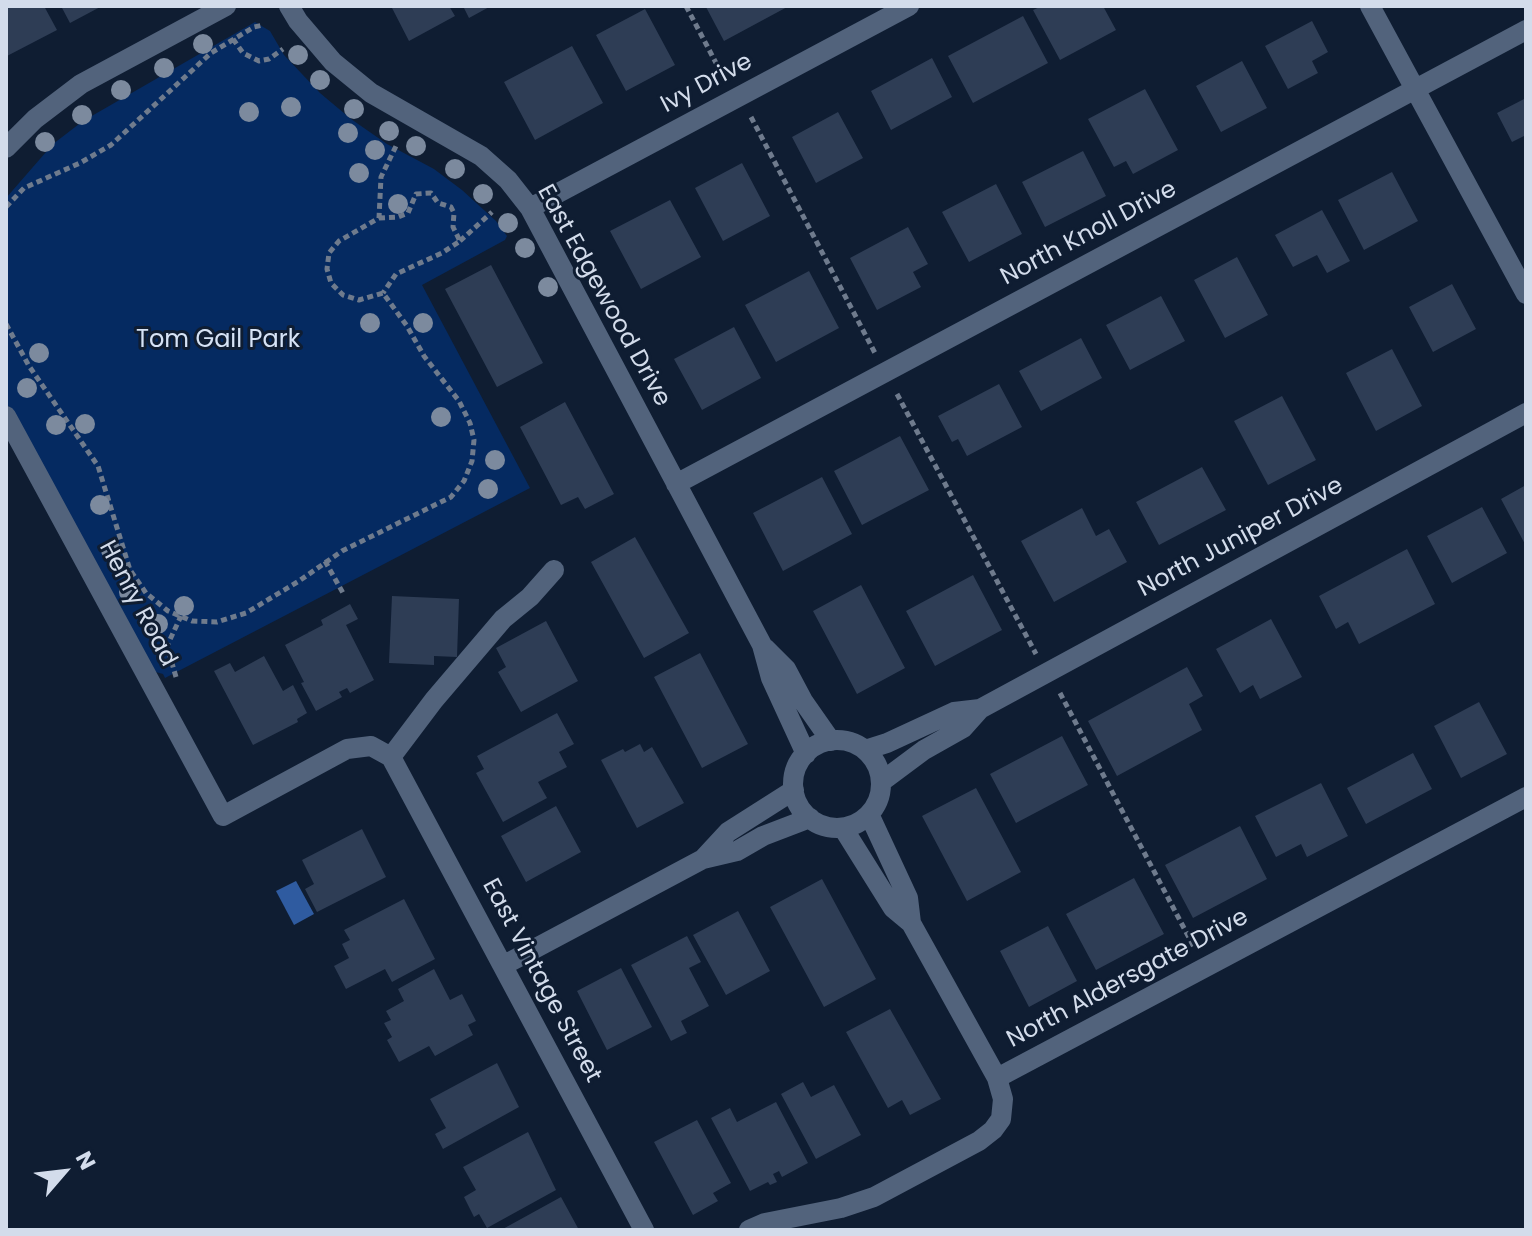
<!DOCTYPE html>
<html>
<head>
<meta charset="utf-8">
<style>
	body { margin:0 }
	#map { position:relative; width:1532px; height:1236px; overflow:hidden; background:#0f1d32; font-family:Poppins,sans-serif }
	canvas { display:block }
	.frame { position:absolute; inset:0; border:8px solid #d3dceb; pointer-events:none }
	.north { position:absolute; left:24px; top:1132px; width:80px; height:80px; -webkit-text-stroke:6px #0f1d32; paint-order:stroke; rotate:62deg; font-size:22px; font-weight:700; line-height:32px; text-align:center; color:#d3dceb }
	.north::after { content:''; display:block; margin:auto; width:28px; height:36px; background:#d3dceb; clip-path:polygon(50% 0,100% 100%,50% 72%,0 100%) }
</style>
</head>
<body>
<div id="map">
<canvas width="1532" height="1236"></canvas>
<div class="frame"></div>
<div class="north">N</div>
</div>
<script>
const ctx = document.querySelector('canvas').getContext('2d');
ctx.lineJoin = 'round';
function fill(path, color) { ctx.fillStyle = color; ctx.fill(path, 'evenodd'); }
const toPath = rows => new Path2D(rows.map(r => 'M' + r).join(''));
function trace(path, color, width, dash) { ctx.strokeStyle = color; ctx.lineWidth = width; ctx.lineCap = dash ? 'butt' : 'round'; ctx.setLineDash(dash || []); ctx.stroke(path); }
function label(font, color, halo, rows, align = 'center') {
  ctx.font = font + ' Poppins,sans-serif'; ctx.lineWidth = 6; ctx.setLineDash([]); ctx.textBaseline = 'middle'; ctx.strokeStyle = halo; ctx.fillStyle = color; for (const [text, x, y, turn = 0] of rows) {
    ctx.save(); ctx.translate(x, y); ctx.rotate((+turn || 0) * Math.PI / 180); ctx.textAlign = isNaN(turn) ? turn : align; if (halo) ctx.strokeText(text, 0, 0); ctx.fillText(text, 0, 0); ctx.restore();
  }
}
fill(toPath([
	[255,22,270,31,284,55,320,93,351,119,387,144,434,169,462,190,496,221,507,236,505,240,422,285,530,488,165,678,163,674,152,671,6,402,6,198,53,144,83,121]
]), '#052a61');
fill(toPath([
	[296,881,314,914,294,925,276,891]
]), '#2f5ba0');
fill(toPath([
	[6,6,44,6,57,30,7,56],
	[61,6,102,6,70,23],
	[391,6,449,6,455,16,409,41],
	[463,6,491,6,469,18],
	[708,6,789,6,724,41,706,7],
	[1042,6,1103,6,1116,30,1060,60,1033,10],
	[645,9,675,65,626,91,596,35],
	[1023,16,1048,63,973,103,948,56],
	[1312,21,1328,52,1312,61,1318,73,1288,89,1265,46],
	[572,46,603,103,535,140,504,82],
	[932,58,952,97,891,130,871,91],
	[1242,61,1267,108,1221,132,1196,86],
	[1145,89,1178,150,1133,174,1126,161,1114,167,1088,119],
	[1526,98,1526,135,1512,142,1497,113],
	[838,112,863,158,816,183,792,137],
	[1083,151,1106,196,1045,227,1022,182],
	[742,163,770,216,723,241,695,188],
	[1392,172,1418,221,1364,250,1338,200],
	[996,184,1022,234,969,262,942,212],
	[670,200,701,257,641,289,610,231],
	[1322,210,1350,261,1327,273,1317,255,1293,267,1275,235],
	[908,227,928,264,913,272,921,287,877,310,850,258],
	[1237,257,1268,315,1225,338,1194,280],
	[491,265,543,363,497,387,445,289],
	[809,271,839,328,776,362,745,305],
	[1452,284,1476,329,1433,352,1409,307],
	[1161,296,1185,341,1130,370,1106,325],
	[734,327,761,378,702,410,674,359],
	[1081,338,1102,378,1041,411,1019,371],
	[1392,349,1422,406,1376,431,1346,373],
	[999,384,1022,427,967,456,958,439,952,442,938,416],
	[1282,396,1316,460,1268,485,1234,421],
	[565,402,614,494,585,509,578,497,561,505,520,427],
	[900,436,929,490,862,525,834,471],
	[1202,467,1226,510,1159,545,1136,502],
	[822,477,852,534,783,571,753,513],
	[1526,485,1526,546,1501,499],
	[1482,507,1507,553,1452,583,1427,536],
	[1082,508,1096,536,1109,529,1127,562,1054,602,1021,541],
	[635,537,689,633,644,658,591,562],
	[1407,549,1435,604,1359,644,1348,622,1336,629,1319,596],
	[973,575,1002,630,935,666,906,611],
	[861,585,905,668,857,694,813,611],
	[392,596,459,599,457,657,434,656,434,665,389,663],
	[350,604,358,619,346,625,374,680,350,693,347,688,339,692,342,697,316,711,301,683,304,682,285,645,323,625,321,620],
	[1271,619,1302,677,1260,699,1253,685,1240,693,1216,649],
	[546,621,578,681,521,712,498,672,506,667,496,648],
	[700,653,748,744,702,768,654,677],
	[264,656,283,691,293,685,307,713,297,719,298,722,253,745,214,671,230,663,235,672],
	[1187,667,1203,696,1189,704,1202,730,1117,776,1088,721],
	[1479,702,1507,754,1461,778,1434,726],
	[557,713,574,744,559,752,567,767,538,782,547,798,503,822,476,773,484,769,477,756],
	[1062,736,1088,785,1016,823,990,774],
	[640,744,644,752,652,747,684,803,637,828,601,760,623,749,625,752],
	[1413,753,1432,789,1366,824,1347,788],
	[1321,783,1348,836,1307,857,1301,844,1276,857,1255,816],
	[976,788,1021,872,967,901,922,816],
	[556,806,581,852,526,882,501,836],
	[1240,826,1267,879,1193,918,1165,865],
	[362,829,386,877,317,912,305,889,314,884,302,860],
	[1134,878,1164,934,1096,970,1066,914],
	[822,879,876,979,824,1007,770,907],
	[404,899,435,959,392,982,385,969,346,989,334,966,349,958,342,944,350,940,344,930],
	[738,911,770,971,726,995,693,935],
	[1048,926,1077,981,1029,1007,1000,951],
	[687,936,701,962,689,968,709,1006,681,1021,687,1033,671,1041,631,965],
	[621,968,652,1027,607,1050,577,991],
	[434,969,450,1000,462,994,476,1021,468,1025,473,1035,435,1056,429,1046,399,1062,387,1040,392,1037,384,1023,391,1020,386,1011,404,1001,398,989],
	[890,1009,941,1099,910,1115,902,1100,888,1108,846,1032],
	[497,1063,519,1107,443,1149,435,1134,446,1128,430,1099],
	[803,1082,811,1097,834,1085,861,1135,816,1159,781,1094],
	[776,1102,808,1163,782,1177,779,1171,773,1174,777,1182,770,1185,768,1182,750,1191,711,1118,730,1108,737,1122],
	[697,1120,731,1183,713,1193,718,1201,693,1215,654,1142],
	[528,1132,556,1190,487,1228,479,1214,474,1217,464,1197,476,1190,463,1167],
	[561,1197,579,1230,501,1230]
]), '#2e3d55');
trace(toPath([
	[686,6,725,80],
	[233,39,243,53,259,61,269,59,283,49],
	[751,117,876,355],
	[6,207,24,188,80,163,111,145,211,53,254,27,263,25],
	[379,218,398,217,408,213,416,194,431,193,438,203,451,207,454,213,453,227,460,241,442,253,396,274,383,293],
	[460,241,492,212],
	[6,324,29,366,98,466,130,570,146,593,168,611,192,621,217,622,246,613,299,581,342,551,451,497,464,481,472,461,474,440,470,423,459,401,424,356,407,326,383,293,359,300,343,295,331,283,327,269,329,253,339,241,379,218,381,177,397,144],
	[897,394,1036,654],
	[325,561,343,593],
	[176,677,167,646,181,616],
	[1060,693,1195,949]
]), '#6f7b8d', 5, [6, 4]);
trace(toPath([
	[289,6,298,21,333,62,371,93,481,156,508,180,530,208,762,645,771,678,806,754],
	[1370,6,1526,294],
	[6,148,35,119,81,84,226,6],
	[530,208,909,6],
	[6,416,223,816,347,749,371,746,391,757,644,1230],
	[676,484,1526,30],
	[765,648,786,669,803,701,831,741],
	'793 784a44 44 0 1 1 88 0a44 44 0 1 1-88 0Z',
	[865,750,887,743,954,712,980,709],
	[391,757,434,700,503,619,530,597,554,570],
	[881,782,924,750,963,728,980,709,1526,413],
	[843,828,893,908,911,923],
	[703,859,728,832,794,790],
	[504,965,703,859,737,851,763,836,810,818],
	[997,1078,1526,797],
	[749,1230,765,1223,841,1208,874,1197,979,1141,993,1130,1001,1119,1003,1099,997,1078,911,923,908,898,869,814]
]), '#52637c', 20);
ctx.fillStyle = '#7c8a9e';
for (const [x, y] of [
	[203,44],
	[298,55],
	[164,68],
	[320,80],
	[121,90],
	[291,107],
	[354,109],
	[249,112],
	[82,115],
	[389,131],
	[348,133],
	[45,142],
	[416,146],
	[375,150],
	[455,169],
	[359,173],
	[483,194],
	[398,204],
	[508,223],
	[525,248],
	[548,287],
	[370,323],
	[423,323],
	[39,353],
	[27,388],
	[441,417],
	[85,424],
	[56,425],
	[495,460],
	[488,489],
	[100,505],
	[111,550],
	[129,592],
	[184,606],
	[158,624]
]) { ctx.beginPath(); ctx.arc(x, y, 10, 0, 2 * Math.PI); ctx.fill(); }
label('24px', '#d3dceb', '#0f1d32', [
	["Ivy Drive",707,84,-28],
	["North Knoll Drive",1089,234,-28],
	["East Edgewood Drive",603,296,61],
	["North Juniper Drive",1241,538,-28],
	["Henry Road",137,604,62],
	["North Aldersgate Drive",1128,979,-28],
	["East Vintage Street",541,981,62]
]);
label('24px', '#d6e3f6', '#0f1d32', [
	["Tom Gail Park",218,341]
]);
</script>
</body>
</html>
